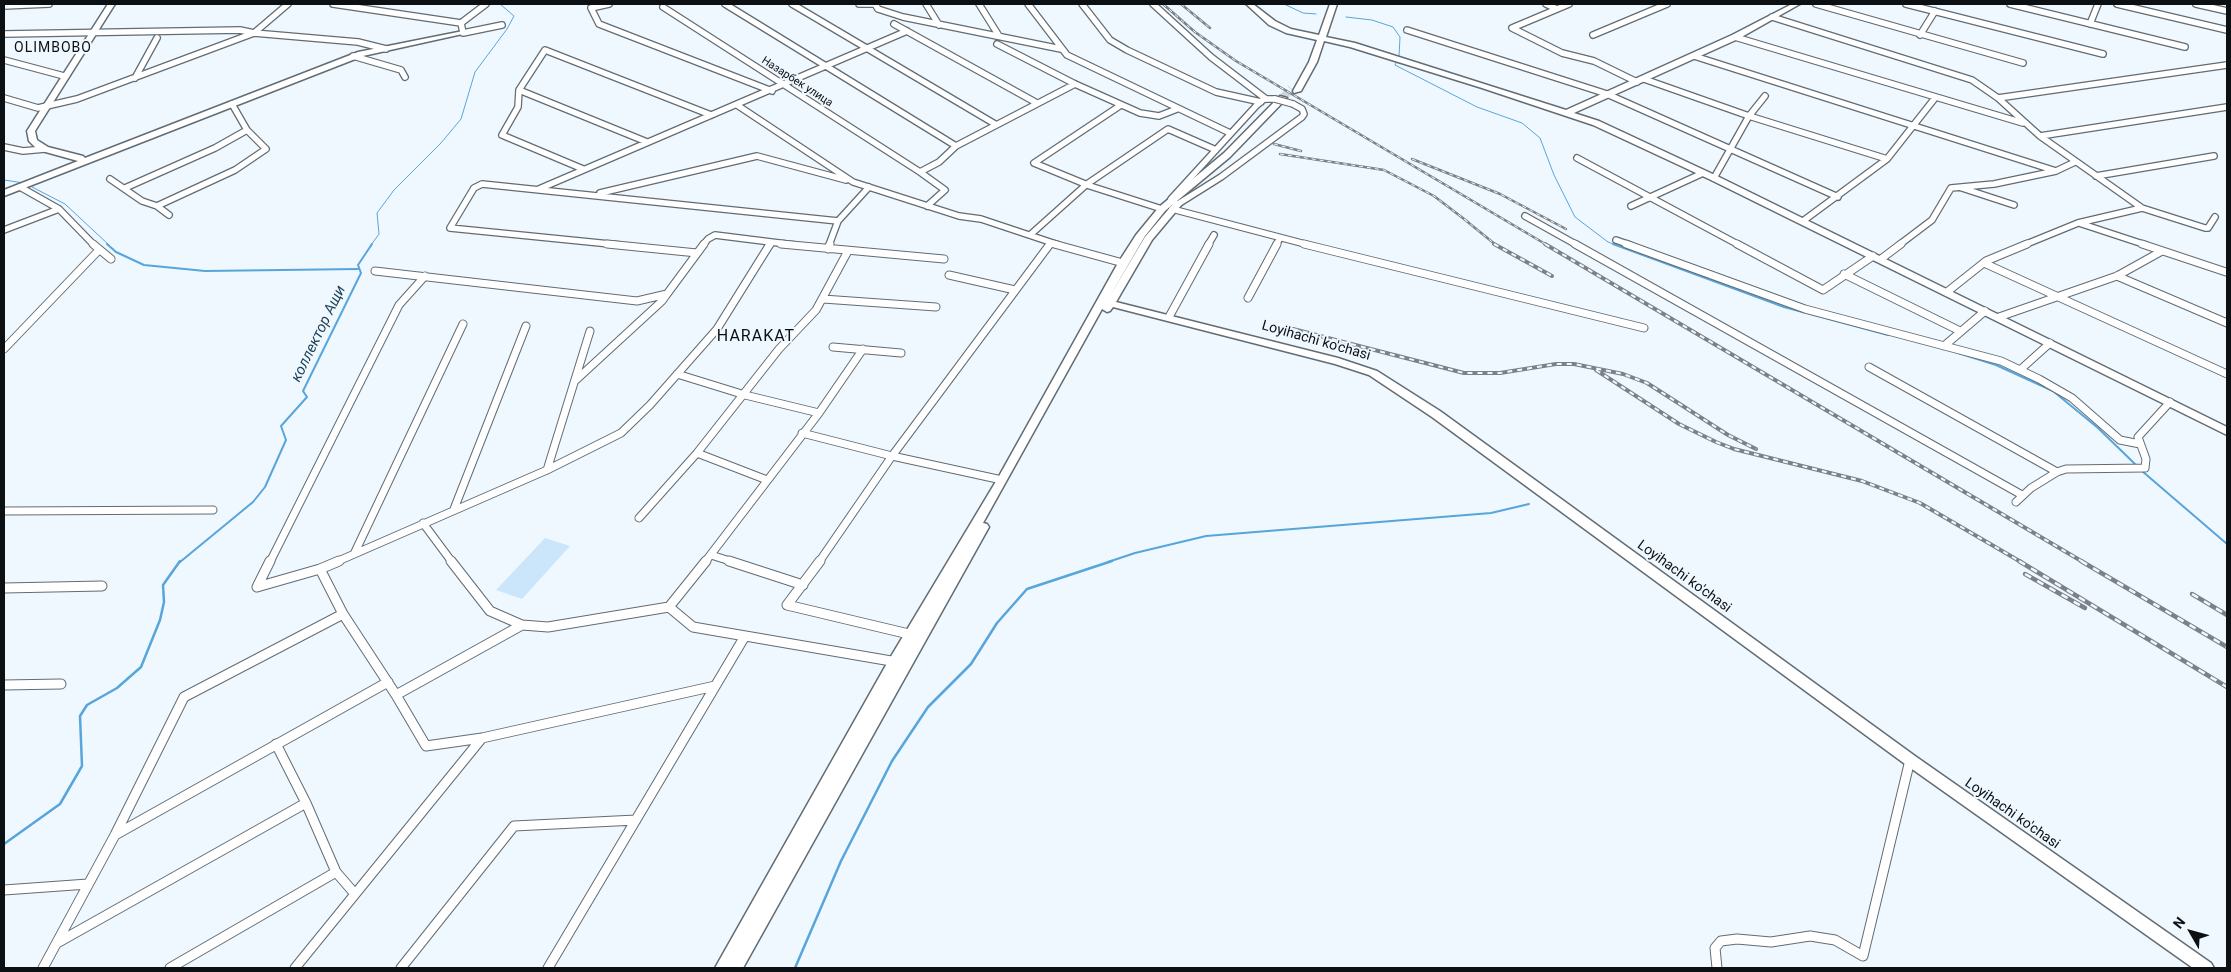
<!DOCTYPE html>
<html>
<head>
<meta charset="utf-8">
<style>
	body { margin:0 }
	#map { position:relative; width:2231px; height:972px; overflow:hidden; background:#eff8ff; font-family:Roboto,sans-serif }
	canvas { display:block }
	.frame { position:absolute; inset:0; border:5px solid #0d1013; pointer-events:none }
	.north { position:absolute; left:2166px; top:907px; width:50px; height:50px; -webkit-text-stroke:4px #eff8ff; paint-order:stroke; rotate:308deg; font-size:14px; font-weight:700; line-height:20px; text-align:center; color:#0d1013 }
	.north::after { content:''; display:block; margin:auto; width:18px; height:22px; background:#0d1013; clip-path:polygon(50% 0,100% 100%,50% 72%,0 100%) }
</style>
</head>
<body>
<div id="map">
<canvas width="2231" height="972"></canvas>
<div class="frame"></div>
<div class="north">N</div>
</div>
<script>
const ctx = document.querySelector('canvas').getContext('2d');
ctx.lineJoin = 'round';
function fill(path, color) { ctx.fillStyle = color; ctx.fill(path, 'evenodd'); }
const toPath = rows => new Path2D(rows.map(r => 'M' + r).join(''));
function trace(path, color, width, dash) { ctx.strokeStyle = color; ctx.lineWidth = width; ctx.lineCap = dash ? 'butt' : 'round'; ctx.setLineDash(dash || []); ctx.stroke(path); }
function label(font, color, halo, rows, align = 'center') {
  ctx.font = font + ' Roboto,sans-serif'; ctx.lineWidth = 4; ctx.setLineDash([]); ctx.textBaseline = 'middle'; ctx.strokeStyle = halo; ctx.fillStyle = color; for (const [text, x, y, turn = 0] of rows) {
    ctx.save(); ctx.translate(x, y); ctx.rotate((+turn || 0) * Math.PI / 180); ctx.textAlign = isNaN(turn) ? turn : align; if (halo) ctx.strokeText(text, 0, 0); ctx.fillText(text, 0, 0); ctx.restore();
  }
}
fill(toPath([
	[545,538,570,546,522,599,496,590]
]), '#cbe6fb');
trace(toPath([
	[1284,4,1303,13,1316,14],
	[1346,17,1372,20,1393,27,1400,37,1399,57],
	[1397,61,1395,65,1477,107,1522,123,1540,138,1554,175,1575,217,1608,242,1616,245],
	[4,180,24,183],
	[32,187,65,204,109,245],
	[371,245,379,234,377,213,394,190,441,143,461,119,475,72,507,29,514,16,500,4]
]), '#57a5db', 1);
trace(toPath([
	[107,244,116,252,144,265,205,271,358,269],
	[1613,244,1784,307,1888,335],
	[1958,353,1996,365,2053,391,2098,428,2137,466],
	[2142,471,2227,544],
	[180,562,253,502,265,487,286,440,281,426,307,397,303,391,361,273,358,265,372,244],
	[1108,562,1135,553,1206,536,1491,513,1529,504]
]), '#57a5db', 2);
trace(toPath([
	[4,844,60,804,82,766,80,716,87,705,117,688,141,667,160,620,164,602,163,585,180,561],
	[795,968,841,861,892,761,928,707,971,664,997,623,1027,589,1112,561]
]), '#57a5db', 2.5);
trace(toPath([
	[1283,98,1291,88]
]), '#cdd5dc', 8, [8, 4]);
const streetFar2 = toPath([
	[333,4,461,23],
	[486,4,461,23,463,33,502,25],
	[609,4,591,8,599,24,772,91],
	[725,4,956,146],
	[792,4,995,124],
	[859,4,875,4],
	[875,4,878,9,903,17,1061,49],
	[926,4,939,25],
	[979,4,999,36],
	[1028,4,1067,55,1230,133],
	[1082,4,1110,40,1127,50,1216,92,1261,102],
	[1153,4,1211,57,1266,99],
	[1546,4,1557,9],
	[1569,4,1512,28,1562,53,1594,61,1637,82],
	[1816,4,2023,63],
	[1906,4,2103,54],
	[2010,4,2185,47],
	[2117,4,2227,30],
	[2196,4,2227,11],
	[4,6,49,4],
	[663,7,920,172],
	[1772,17,1972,80,1998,98,2040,136,2142,208,2078,223,2024,245],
	[894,24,1035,102],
	[2090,24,2098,4],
	[1407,30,1607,94,1838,197],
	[4,34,240,30,254,33,358,42,386,49],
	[1593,35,1667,4],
	[1920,35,1935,11],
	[1735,37,2023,123],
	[997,44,1075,84,1140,113,1159,116,1177,109],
	[353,56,401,70,405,77],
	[1694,56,2056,171],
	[4,60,64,76],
	[135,78,157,38],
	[1644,79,1749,116,1887,159],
	[519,90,647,142],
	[4,98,38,108,77,99,254,33,288,4],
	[1998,98,2227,65],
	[737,105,853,182,959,216,981,219,1059,245],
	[1121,105,1034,163,1090,186,1162,209],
	[2040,136,2227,107],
	[4,147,23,151,45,149],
	[1577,158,1739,245],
	[583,169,502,135,518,107,519,90,545,50,711,115],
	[2096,176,2214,156],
	[1714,178,1749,116,1765,96],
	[110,179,142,201,157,206,169,215],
	[20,187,59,209,94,245],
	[125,188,215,148,247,130],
	[1962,188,2014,205],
	[539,189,907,31],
	[600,193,757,156,846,180],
	[1171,199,1256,106,1264,99,1275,99],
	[1178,204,1221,177,1302,117,1304,114,1302,109,1293,104],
	[157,206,235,170,266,149,247,130,232,104],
	[927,206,945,190,920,172,939,162,956,146,1075,84],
	[1631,206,1703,173],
	[2142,208,2205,228,2208,228,2215,217],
	[1172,209,1309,245],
	[1525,216,1577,245],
	[1803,221,1887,159,1935,98],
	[2079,223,2146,245],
	[4,230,59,209],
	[1030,235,1087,184,1168,129,1216,150],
	[1616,240,1630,245],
	[620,245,450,228,474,188,482,184,838,221],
	[703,245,708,239,715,235,795,245],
	[770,245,771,243],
	[829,245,838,221,869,187],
	[1049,245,1051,243],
	[1208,245,1214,235],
	[1276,245,1280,238],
	[1899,245,1932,220,1951,188,1994,184,2056,171,2075,162]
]);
const streetFar1 = toPath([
	[93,244,111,259],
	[607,244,697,253],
	[781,244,944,259],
	[1054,244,1123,263],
	[1304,244,1644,328],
	[1575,244,2022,495],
	[1626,244,1805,309,2001,361,2039,379,2072,398,2120,440,2140,444],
	[1737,244,1823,290,1873,256],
	[2142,244,2226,272],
	[828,249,830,244],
	[1881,259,1901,244],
	[1984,263,2227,374],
	[375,271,637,301,667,294,704,244],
	[1844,274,1960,331],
	[949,275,1015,290],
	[2117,276,2227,323],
	[1947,292,1986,261,2027,244],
	[1248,298,1277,244],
	[823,299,936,307],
	[1169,317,1209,244],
	[1999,317,2117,276,2162,251],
	[1944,346,1985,311],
	[833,347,901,353],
	[4,349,99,250],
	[1869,367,2057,472],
	[2020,370,2050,343],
	[677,374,745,395,819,413],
	[576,380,662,301,667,294],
	[802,433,892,456,1002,480],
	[697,453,767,480],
	[547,470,590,331],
	[2016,502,2031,488,2057,472,2066,469,2145,468,2146,459,2138,437,2170,402],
	[454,509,526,326],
	[4,511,213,510],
	[639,518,697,453,779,349,816,310,848,251],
	[423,523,452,562],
	[355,552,463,324],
	[711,555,733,562],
	[270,562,399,305,425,276],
	[336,562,547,470,621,433,650,405,717,329,770,244],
	[705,562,819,413,863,349],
	[819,562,892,456,1050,244]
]);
const street = toPath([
	[451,561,490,611,522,625,548,627,669,607,706,561],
	[729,561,803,585],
	[820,561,787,605,913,635],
	[320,569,343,614,396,695,426,746,482,738,715,686],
	[257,587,320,569,339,561],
	[257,587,270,561],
	[4,588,102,586],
	[669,607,693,627,897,662],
	[4,685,61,684],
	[396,695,522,625],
	[276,744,306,803,336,872,355,894],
	[115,835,388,682],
	[4,890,88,884],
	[57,943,306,803],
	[43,968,115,835,184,697,343,614],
	[170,968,336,872],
	[295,968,482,738],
	[401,968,514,826,636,820],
	[548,968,745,636],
	[1717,968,1715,948,1721,941,1737,939,1771,942,1810,936,1835,940,1863,956,1910,760]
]);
const secondary = toPath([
	[108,4,115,4,35,131,37,140,48,147,83,156,85,158,358,52,463,31,467,33,363,56,4,196,4,190,78,161,42,151,35,147,29,141,27,131,108,4],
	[1246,4,1253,4,1275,21,1291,29,1319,35,1330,4,1337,4,1326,37,1355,43,1566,110,1732,35,1792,4,1800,4,1738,39,1574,113,1599,121,1717,176,2227,427,2227,435,1711,180,1593,125,1482,88,1350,47,1324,41,1317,62,1301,91,1294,93,1293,91,1309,62,1317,40,1286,33,1269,25,1246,4],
	[1280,96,1287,98,1230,157,1177,201,1183,203,1152,240,1116,302,1338,358,1377,371,1440,411,1915,756,2211,963,2214,968,2193,968,1905,764,1432,417,1369,375,1335,364,1113,307,1110,311,1107,312,1102,309,983,523,987,524,989,527,743,968,715,968,890,658,998,478,1118,263,1136,235,1159,207,1224,153,1280,96],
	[1173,204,1145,237,1108,299,1145,236,1165,211,1173,204]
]);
trace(streetFar2, '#626c73', 8);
trace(streetFar1, '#626c73', 9);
trace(street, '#626c73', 11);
trace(secondary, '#626c73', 3);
trace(streetFar2, '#fff', 5.5);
trace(streetFar1, '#fff', 7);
trace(street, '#fff', 9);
fill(secondary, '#fff');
const railFar2 = toPath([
	[1163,4,1195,32,1236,61,1547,245],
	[1181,4,1210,28],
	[1274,144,1301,151],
	[1280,154,1384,170,1434,196,1468,222],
	[1412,159,1500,194,1566,229],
	[1464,219,1496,245]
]);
const railFar1 = toPath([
	[1494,244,1552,276],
	[1545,244,2083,562],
	[1293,329,1464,373,1500,373,1556,364,1574,364,1623,374,1647,383,1728,435,1756,449],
	[1596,370,1679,424,1716,442,1734,449,1862,481,1920,503,2021,562]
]);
const rail = toPath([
	[2019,561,2227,687],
	[2081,561,2227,647],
	[2025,574,2085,608],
	[2192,594,2227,615]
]);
trace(railFar2, '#7b8186', 2.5);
trace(railFar1, '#7b8186', 4);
trace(rail, '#7b8186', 4.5);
trace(railFar2, '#eff8ff', 1, [4]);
trace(railFar1, '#eff8ff', 2, [5]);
trace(rail, '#eff8ff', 2.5, [7]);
const streetBridge = toPath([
	[1275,99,1293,104]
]);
trace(streetBridge, '#626c73', 8, []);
trace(streetBridge, '#fff', 5.5);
label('11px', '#0d1013', '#eff8ff', [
	["Назарбек улица",797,82,33]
]);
ctx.letterSpacing = '1px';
label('14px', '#0d1013', '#eff8ff', [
	["OLIMBOBO",53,48]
]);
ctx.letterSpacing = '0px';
label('14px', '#0d1013', '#eff8ff', [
	["Loyihachi ko'chasi",1316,341,16],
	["Loyihachi ko'chasi",1684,577,36],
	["Loyihachi ko'chasi",2012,814,35]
]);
label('italic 15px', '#1c3d54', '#eff8ff', [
	["коллектор Ащи",319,334,-64]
]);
ctx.letterSpacing = '1px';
label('16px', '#0d1013', '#eff8ff', [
	["HARAKAT",756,337]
]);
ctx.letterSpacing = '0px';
</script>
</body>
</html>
